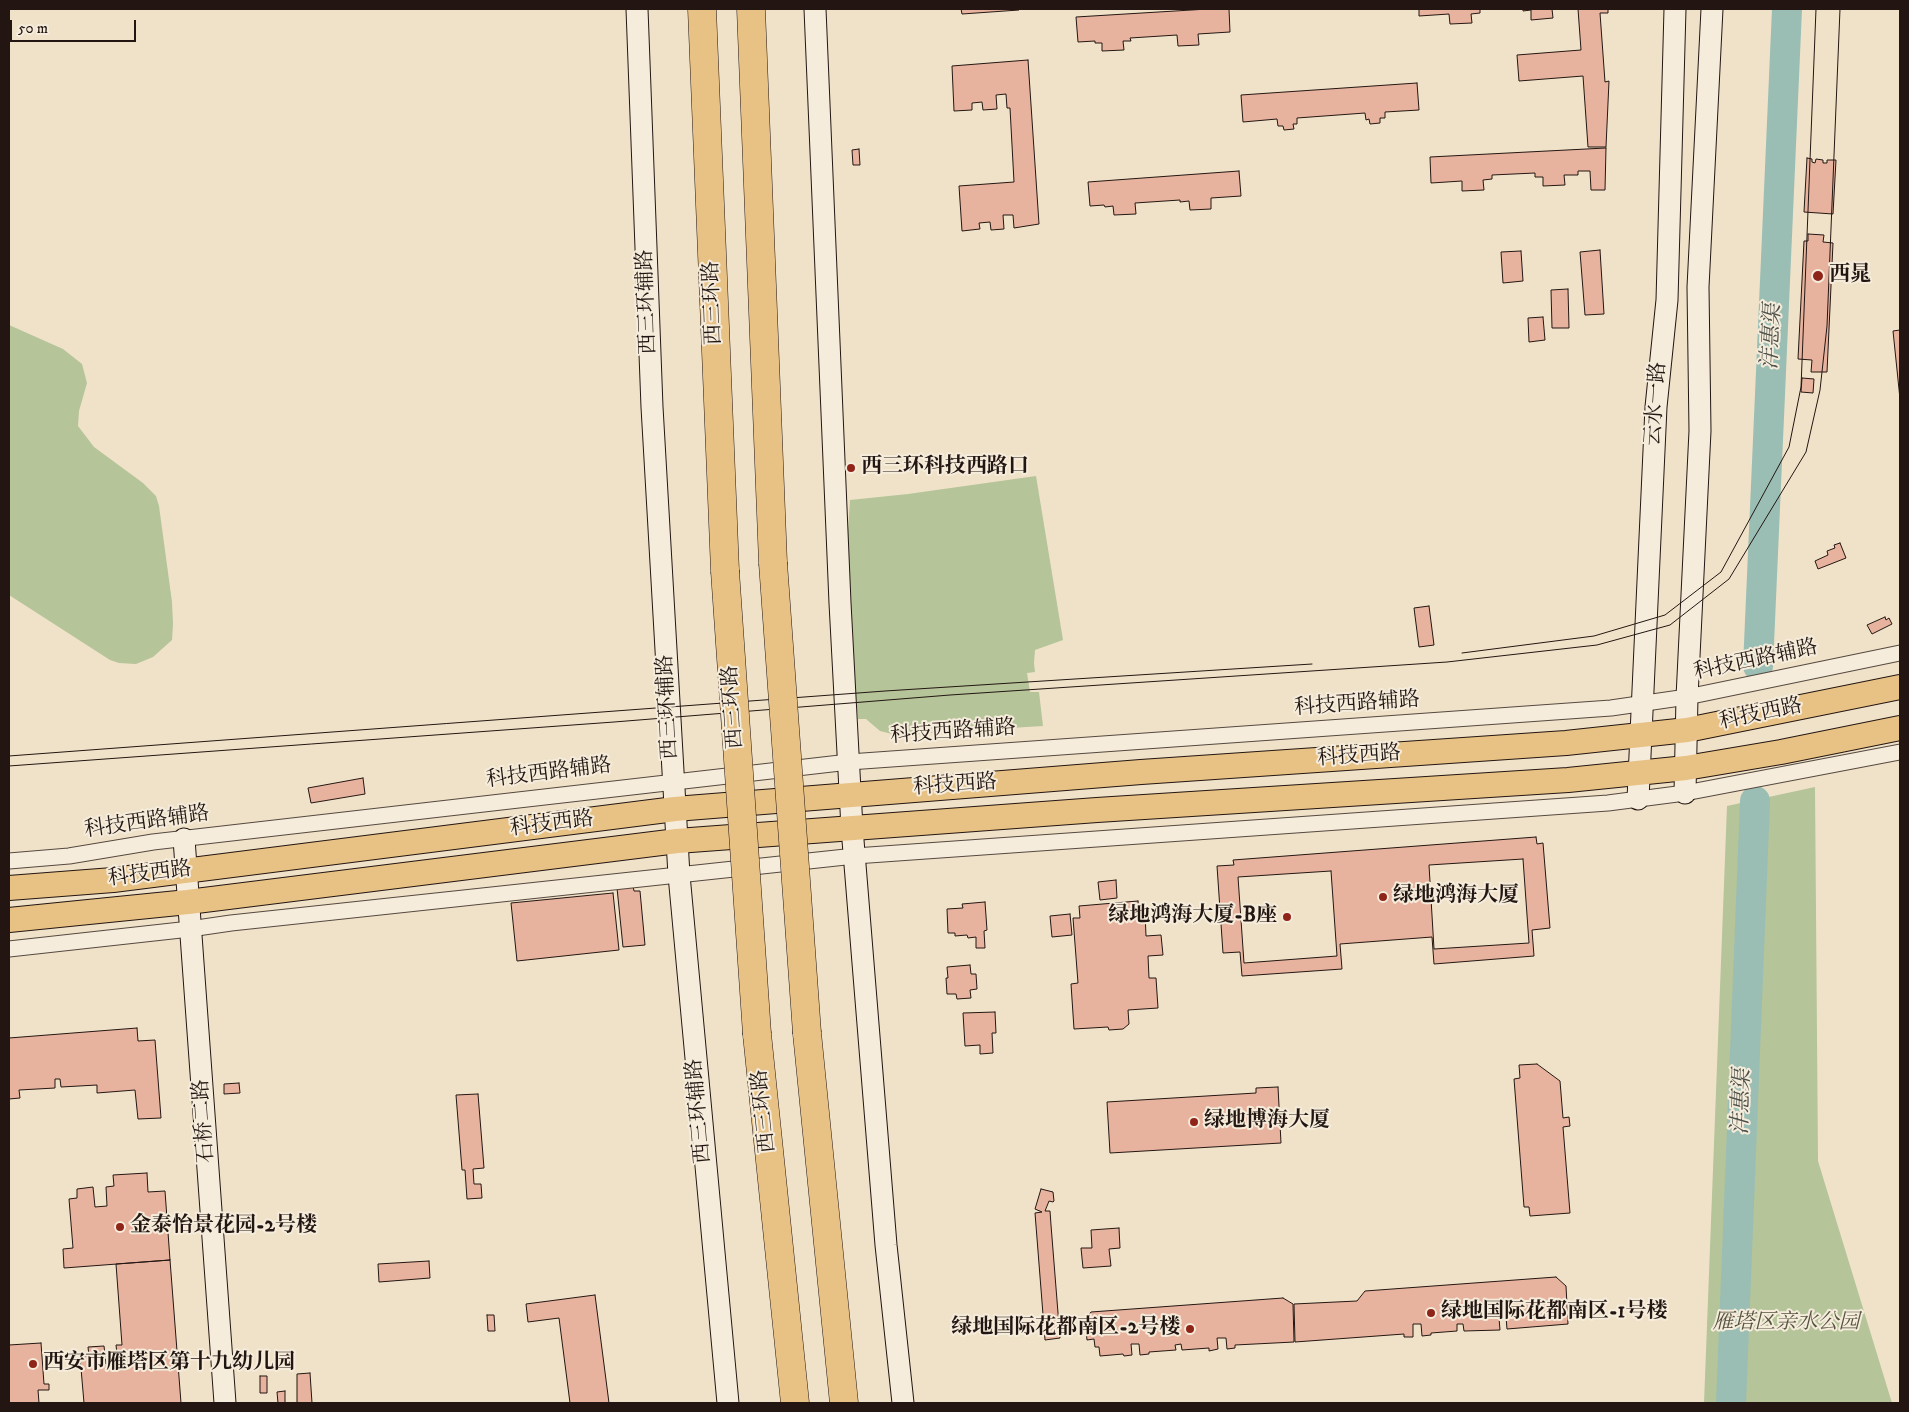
<!DOCTYPE html>
<html>
<head>
<meta charset="utf-8">
<style>
	body { margin:0 }
	#map { position:relative; width:1909px; height:1412px; overflow:hidden; background:#f0e2c8; font-family:"IM FELL DW Pica",serif }
	canvas { display:block }
	.frame { position:absolute; inset:0; border:10px solid #231612; pointer-events:none }
	.scale { position:absolute; left:10px; top:20px; width:126px; height:22px; box-sizing:border-box; border:2px solid #231612; border-top:0; padding-left:6px; font-size:15px; line-height:18px; white-space:nowrap; color:#231612; -webkit-text-stroke:4px #f5ecdb; paint-order:stroke }
</style>
</head>
<body>
<div id="map">
<canvas width="1909" height="1412"></canvas>
<div class="frame"></div>
<div class="scale">50 m</div>
</div>
<script>
const ctx = document.querySelector('canvas').getContext('2d');
ctx.lineJoin = 'round';
function fill(path, color) { ctx.fillStyle = color; ctx.fill(path, 'evenodd'); }
const toPath = rows => new Path2D(rows.map(r => 'M' + r).join(''));
function trace(path, color, width, dash) { ctx.strokeStyle = color; ctx.lineWidth = width; ctx.lineCap = dash ? 'butt' : 'round'; ctx.setLineDash(dash || []); ctx.stroke(path); }
function label(font, color, halo, rows, align = 'center') {
  ctx.font = font + ' "IM FELL DW Pica","Noto Serif SC",serif'; ctx.lineWidth = 4; ctx.setLineDash([]); ctx.textBaseline = 'middle'; ctx.strokeStyle = halo; ctx.fillStyle = color; for (const [text, x, y, turn = 0] of rows) {
    ctx.save(); ctx.translate(x, y); ctx.rotate((+turn || 0) * Math.PI / 180); ctx.textAlign = isNaN(turn) ? turn : align; if (halo) ctx.strokeText(text, 0, 0); ctx.fillText(text, 0, 0); ctx.restore();
  }
}
fill(toPath([
	[9,325,63,349,82,364,87,383,79,411,78,426,94,447,143,483,156,496,159,506,172,602,173,624,172,640,153,657,136,664,119,663,110,660,9,595],
	[1036,476,1063,640,1035,650,1034,663,1035,672,1027,673,1030,692,1039,692,1043,726,896,735,880,731,866,719,858,719,853,669,850,581,847,546,850,500,908,494],
	[1815,787,1818,1161,1892,1403,1704,1403,1727,806]
]), '#b5c499');
trace(toPath([
	[1758,666,1787,9],
	[1731,1403,1755,801]
]), '#9abeb4', 30);
const building = toPath([
	[961,9,1018,9,1019,10,962,14,961,9],
	[1208,9,1229,9,1230,32,1198,34,1199,45,1178,46,1177,35,1130,38,1131,41,1123,41,1124,50,1102,51,1102,43,1095,43,1095,41,1078,42,1076,17,1208,9],
	[1419,9,1480,9,1480,13,1471,14,1472,23,1450,24,1449,14,1419,16,1419,9],
	[1523,9,1559,9,1552,9,1553,18,1531,20,1531,10,1523,11,1523,9],
	[1578,9,1608,9,1608,13,1600,13,1605,82,1609,81,1606,147,1588,147,1583,76,1519,81,1517,55,1581,50,1578,9],
	[1028,60,1039,224,1014,228,1013,215,1003,215,1004,229,991,230,990,222,979,223,980,229,962,231,959,186,1014,182,1010,108,1007,108,1006,94,996,95,997,109,983,110,982,102,972,103,972,110,954,111,952,66,1028,60],
	[1417,83,1419,110,1385,112,1385,118,1380,118,1380,123,1370,124,1369,119,1366,120,1365,113,1297,118,1297,124,1293,124,1294,129,1284,130,1283,126,1278,126,1277,119,1243,122,1241,95,1417,83],
	[1606,148,1605,190,1591,190,1590,171,1578,171,1578,175,1564,175,1565,185,1543,186,1543,177,1535,177,1535,173,1492,175,1492,179,1483,180,1484,190,1462,191,1462,181,1431,183,1430,157,1606,148],
	[859,149,860,165,853,165,852,150,859,149],
	[1807,158,1812,159,1812,162,1815,163,1816,159,1823,160,1823,163,1827,163,1827,160,1836,160,1833,214,1804,212,1807,158],
	[1239,171,1241,196,1211,198,1211,209,1190,210,1189,201,1180,202,1180,200,1135,203,1136,214,1114,215,1113,206,1105,207,1104,205,1090,206,1088,182,1239,171],
	[1808,234,1824,235,1823,242,1833,243,1827,372,1811,372,1812,360,1798,359,1804,241,1808,241,1808,234],
	[1600,250,1604,314,1585,315,1580,252,1600,250],
	[1521,251,1523,281,1503,283,1501,252,1521,251],
	[1568,289,1569,328,1552,328,1551,290,1568,289],
	[1543,317,1545,340,1529,342,1528,318,1543,317],
	[1900,330,1900,399,1893,331,1900,330],
	[1802,378,1814,379,1813,393,1801,392,1802,378],
	[1840,543,1846,558,1818,569,1815,561,1828,555,1827,551,1835,548,1834,545,1840,543],
	[1429,606,1434,645,1419,647,1414,608,1429,606],
	[1885,617,1886,620,1889,618,1892,624,1872,634,1867,625,1885,617],
	[363,778,365,794,311,803,308,788,363,778],
	[1536,837,1537,844,1543,843,1550,928,1532,930,1534,956,1434,964,1432,937,1340,944,1342,969,1242,976,1240,952,1223,953,1217,866,1234,865,1233,860,1536,837],
	[1523,859,1529,943,1434,949,1429,865,1523,859],
	[1331,871,1337,956,1244,963,1238,877,1331,871],
	[1116,880,1117,898,1100,900,1098,882,1116,880],
	[633,886,634,891,640,891,645,945,623,947,617,888,633,886],
	[613,893,619,950,517,961,511,903,613,893],
	[1138,901,1139,913,1145,912,1146,936,1161,935,1163,955,1148,956,1149,978,1156,978,1158,1008,1128,1010,1129,1024,1123,1029,1109,1030,1108,1027,1074,1029,1071,984,1078,983,1073,918,1080,918,1079,906,1138,901],
	[985,902,987,930,984,931,985,948,976,948,976,937,968,938,967,935,955,936,955,933,948,933,947,909,963,908,962,904,985,902],
	[1070,914,1072,935,1052,937,1050,916,1070,914],
	[970,965,971,974,976,974,977,989,970,990,971,998,957,999,956,994,947,994,946,978,948,978,947,967,970,965],
	[995,1012,996,1033,992,1033,993,1053,980,1054,980,1045,965,1046,963,1013,995,1012],
	[137,1028,138,1041,155,1040,161,1118,138,1119,135,1090,97,1093,97,1085,61,1087,60,1079,55,1079,55,1088,19,1090,20,1098,9,1099,9,1038,137,1028],
	[1537,1064,1560,1081,1563,1118,1569,1117,1570,1126,1563,1127,1570,1213,1530,1216,1529,1207,1524,1207,1514,1079,1520,1078,1519,1065,1537,1064],
	[239,1083,240,1093,224,1094,224,1084,239,1083],
	[1278,1087,1281,1143,1110,1153,1107,1102,1256,1093,1256,1088,1278,1087],
	[478,1094,484,1168,473,1169,474,1184,481,1184,482,1198,467,1199,465,1170,462,1170,456,1095,478,1094],
	[147,1173,148,1192,165,1191,170,1260,64,1268,63,1249,73,1248,69,1199,77,1198,77,1189,93,1187,95,1207,107,1206,106,1187,114,1186,113,1175,147,1173],
	[1041,1189,1053,1192,1054,1201,1053,1202,1049,1201,1045,1211,1050,1211,1051,1225,1060,1338,1045,1340,1035,1213,1042,1212,1035,1209,1041,1189],
	[1119,1228,1120,1248,1109,1249,1111,1266,1083,1268,1081,1248,1092,1248,1091,1230,1119,1228],
	[170,1260,181,1403,84,1403,80,1357,89,1356,88,1347,104,1346,106,1364,118,1363,116,1345,122,1345,116,1264,170,1260],
	[429,1261,430,1278,379,1282,378,1264,429,1261],
	[1556,1277,1566,1286,1568,1324,1507,1329,1506,1317,1499,1318,1500,1330,1464,1331,1463,1324,1457,1324,1457,1331,1431,1333,1431,1335,1422,1336,1421,1324,1413,1324,1413,1337,1404,1337,1404,1334,1295,1342,1294,1304,1357,1301,1365,1291,1556,1277],
	[595,1295,609,1403,570,1403,559,1318,528,1322,526,1304,595,1295],
	[1283,1298,1293,1304,1294,1342,1235,1345,1235,1348,1227,1349,1226,1338,1217,1338,1218,1349,1209,1351,1209,1348,1182,1350,1181,1344,1175,1345,1176,1350,1149,1352,1149,1354,1140,1355,1139,1344,1131,1344,1132,1355,1124,1356,1123,1354,1100,1356,1099,1347,1095,1347,1094,1339,1087,1340,1085,1320,1091,1312,1283,1298],
	[487,1315,494,1315,495,1331,488,1331,487,1315],
	[41,1343,44,1384,49,1384,49,1390,38,1390,39,1403,9,1403,9,1345,41,1343],
	[310,1373,312,1403,297,1403,297,1374,310,1373],
	[260,1376,267,1376,267,1393,260,1393,260,1376],
	[285,1391,285,1403,278,1403,277,1392,285,1391]
]);
fill(building, '#e8b39e');
trace(building, '#231612', 1);
const street = toPath([
	[9,861,69,856,153,842,849,762,1611,708,1687,697,1900,653],
	[9,949,190,929,231,923,855,856,1608,803,1685,793,1900,752]
]);
const secondary = toPath([
	[637,9,652,407,679,875,728,1403],
	[815,9,840,603,852,828,886,1245,903,1403],
	[1685,793,1687,697,1700,431,1698,287,1712,9],
	[1638,799,1656,407,1667,300,1675,9],
	[184,839,225,1403]
]);
const primary = toPath([
	[9,888,113,880,675,809,1141,772,1566,743,1687,730,1900,687],
	[9,920,188,902,677,841,1097,810,1568,780,1686,768,1781,752,1900,728]
]);
const highway = toPath([
	[702,9,725,571],
	[751,9,773,563],
	[807,1033,844,1403],
	[757,1034,795,1403]
]);
trace(street, '#564940', 17);
trace(secondary, '#231612', 23);
trace(primary, '#231612', 26);
trace(highway, '#231612', 29);
trace(street, '#f5ecdb', 15);
trace(secondary, '#f5ecdb', 21);
trace(primary, '#e8c184', 24);
trace(highway, '#e8c184', 28);
trace(toPath([
	[1462,653,1594,636,1665,615,1721,572,1789,447,1801,387,1816,9],
	[9,756,885,691,1312,664],
	[9,766,614,722,950,695,1447,662,1597,645,1670,625,1729,579,1806,452,1820,390,1827,326,1840,9]
]), '#231612', 1);
const highwayBridge = toPath([
	[773,563,807,1033],
	[725,571,757,1034]
]);
trace(highwayBridge, '#231612', 29, []);
trace(highwayBridge, '#e8c184', 28);
for (const [x, y, r, color] of [
	[1818,276,6,"#8f2418"],
	[851,468,5,"#8f2418"],
	[1383,897,5,"#8f2418"],
	[1287,917,5,"#8f2418"],
	[1194,1122,5,"#8f2418"],
	[120,1227,5,"#8f2418"],
	[1431,1313,5,"#8f2418"],
	[1190,1329,5,"#8f2418"],
	[33,1364,5,"#8f2418"]
]) { const dot = new Path2D(); dot.arc(x, y, r, 0, 2 * Math.PI); ctx.fillStyle = color; ctx.fill(dot); trace(dot, '#f5ecdb', 2); }
label('bold 21px', '#231612', '#f5ecdb', [
	["西晁",1829,276],
	["西三环科技西路口",861,468],
	["绿地鸿海大厦",1393,897],
	["绿地鸿海大厦-B座",1277,917,"right"],
	["绿地博海大厦",1204,1122],
	["金泰怡景花园-2号楼",130,1227],
	["绿地国际花都南区-1号楼",1441,1313],
	["绿地国际花都南区-2号楼",1180,1329,"right"],
	["西安市雁塔区第十九幼儿园",43,1364]
], 'left');
label('21px', '#231612', '#f5ecdb', [
	["西三环辅路",648,302,-92],
	["西三环路",714,303,-92],
	["云水一路",1657,404,-86],
	["科技西路辅路",1756,661,-12],
	["科技西路辅路",1357,705,-4],
	["西三环辅路",669,707,-93],
	["西三环路",734,707,-94],
	["科技西路",1761,715,-12],
	["科技西路辅路",953,733,-4],
	["科技西路",1359,757,-4],
	["科技西路辅路",549,774,-7],
	["科技西路",955,786,-4],
	["科技西路辅路",147,823,-8],
	["科技西路",552,825,-7],
	["科技西路",150,875,-7],
	["西三环辅路",700,1111,-95],
	["西三环路",765,1111,-96],
	["石桥二路",205,1121,-94]
]);
label('italic 21px', '#565341', '#f5ecdb', [
	["雁塔区亲水公园",1786,1324]
]);
label('italic 22px', '#4d514b', '#f5ecdb', [
	["沣惠渠",1773,337,-87],
	["沣惠渠",1743,1102,-88]
]);
</script>
</body>
</html>
